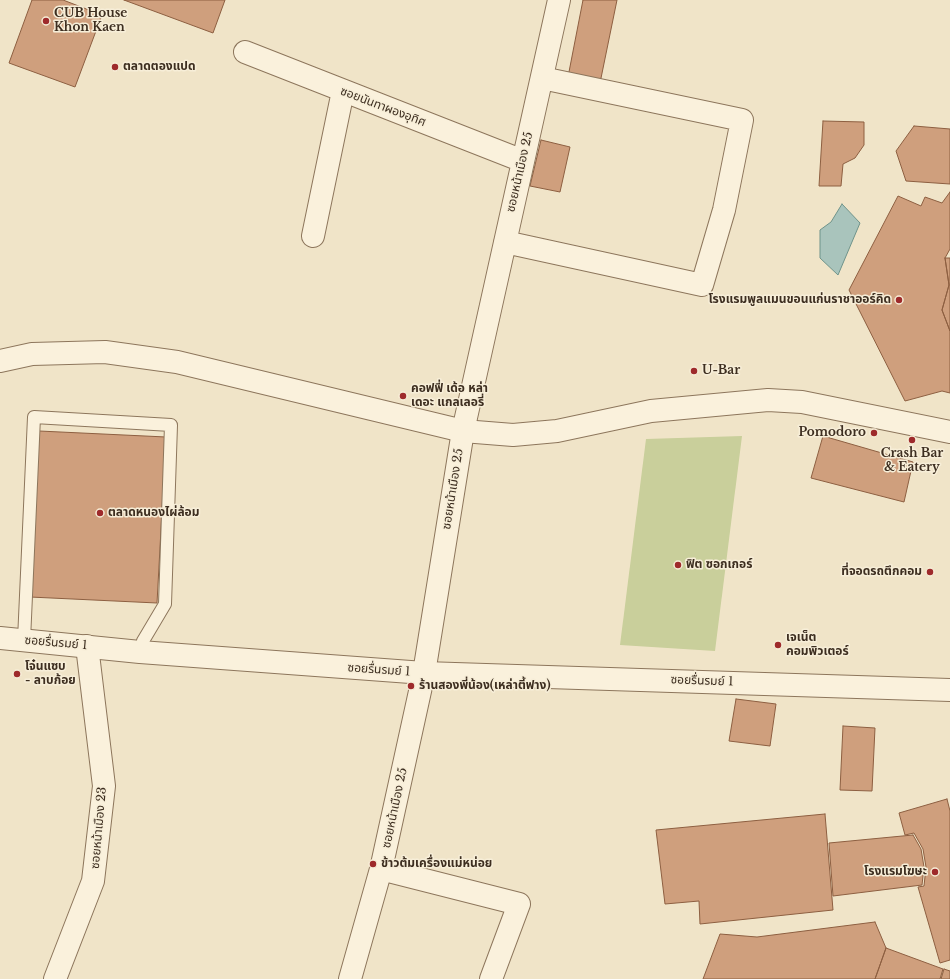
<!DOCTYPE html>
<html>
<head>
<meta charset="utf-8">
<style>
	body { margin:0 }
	canvas { display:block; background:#f0e4c8 }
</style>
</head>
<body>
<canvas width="950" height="979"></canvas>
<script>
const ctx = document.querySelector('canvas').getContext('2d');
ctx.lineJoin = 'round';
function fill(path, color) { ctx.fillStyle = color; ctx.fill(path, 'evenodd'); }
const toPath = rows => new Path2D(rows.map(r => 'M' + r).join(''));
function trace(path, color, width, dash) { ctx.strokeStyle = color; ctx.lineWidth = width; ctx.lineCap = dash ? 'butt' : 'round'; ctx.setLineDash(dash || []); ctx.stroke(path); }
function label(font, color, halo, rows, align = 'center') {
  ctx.font = font + ' "Libre Baskerville","Noto Sans Thai",serif'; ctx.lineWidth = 3; ctx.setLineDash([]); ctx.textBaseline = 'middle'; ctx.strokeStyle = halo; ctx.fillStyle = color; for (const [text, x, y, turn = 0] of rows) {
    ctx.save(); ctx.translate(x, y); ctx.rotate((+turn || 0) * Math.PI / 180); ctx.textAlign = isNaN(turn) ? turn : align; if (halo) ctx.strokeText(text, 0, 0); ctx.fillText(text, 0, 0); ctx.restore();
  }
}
fill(toPath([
	[742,436,715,651,620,645,646,439]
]), '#c9cf9b');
const water = toPath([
	[842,204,860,223,838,275,820,258,820,230,831,222,842,204]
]);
fill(water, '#a9c4bc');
trace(water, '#6f938a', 1);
const building = toPath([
	[32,0,63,0,102,15,75,87,9,63,32,0],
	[124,0,225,0,213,33,124,0],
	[583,0,617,0,600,83,568,77,583,0],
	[823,121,864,122,864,145,855,158,843,164,841,186,819,186,823,121],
	[914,126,950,129,950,184,906,181,896,151,914,126],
	[541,140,570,147,560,192,530,186,541,140],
	[950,192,950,249,945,258,949,285,942,310,950,331,950,393,942,391,905,401,849,290,898,196,921,206,925,197,942,203,950,192],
	[945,258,950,258,950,331,942,310,949,285,945,258],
	[39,431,166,437,157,603,30,597,39,431],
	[823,436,913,462,904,502,811,478,823,436],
	[736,699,776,704,770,746,729,741,736,699],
	[843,726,875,728,872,791,840,790,843,726],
	[947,799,950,811,950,960,940,963,918,887,924,886,926,867,923,849,914,833,905,835,899,813,947,799],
	[825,814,833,910,700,924,699,901,665,904,656,830,825,814],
	[913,835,921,849,924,867,922,885,833,896,829,843,913,835],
	[875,922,886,948,875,979,703,979,720,934,757,937,875,922],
	[886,948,943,969,940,979,875,979,886,948],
	[944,969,950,971,950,979,941,979,944,969]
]);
fill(building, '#cf9f7d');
trace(building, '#8d5f41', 1);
const service = toPath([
	[24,640,34,417,171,425,165,604,143,641,140,652]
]);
const minor = toPath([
	[245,52,523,161],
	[313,236,343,91],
	[505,242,702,285,724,210,742,120,542,78],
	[381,869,519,904,491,979],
	[55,979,93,881,104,786,87,646],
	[350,979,381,869,424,673,463,431,559,0]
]);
const tertiary = toPath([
	[0,361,32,354,105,352,177,362,463,431,513,435,557,431,651,411,768,400,802,402,950,432],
	[0,638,140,652,424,673,950,690]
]);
trace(service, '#8d765c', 14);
trace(minor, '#8d765c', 24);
trace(tertiary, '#8d765c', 24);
trace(service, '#faf1dc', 12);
trace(minor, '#faf1dc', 22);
trace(tertiary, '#faf1dc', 22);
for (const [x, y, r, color] of [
	[46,21,4,"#9e2a2b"],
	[115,67,4,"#9e2a2b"],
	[899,300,4,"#9e2a2b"],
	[694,371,4,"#9e2a2b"],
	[403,396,4,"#9e2a2b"],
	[874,433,4,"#9e2a2b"],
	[912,440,4,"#9e2a2b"],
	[100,513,4,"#9e2a2b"],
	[678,565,4,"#9e2a2b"],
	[930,572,4,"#9e2a2b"],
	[778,645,4,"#9e2a2b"],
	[17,674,4,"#9e2a2b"],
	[411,686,4,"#9e2a2b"],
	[373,864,4,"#9e2a2b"],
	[935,872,4,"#9e2a2b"]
]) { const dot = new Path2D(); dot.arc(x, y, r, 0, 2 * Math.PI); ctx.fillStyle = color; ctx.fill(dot); trace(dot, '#f7eed8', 1.5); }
label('bold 12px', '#3d2e20', '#f7eed8', [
	["CUB House",54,14],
	["Khon Kaen",54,28],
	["ตลาดตองแปด",123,67],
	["โรงแรมพูลแมนขอนแก่นราชาออร์คิด",891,300,"right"],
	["U-Bar",702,371],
	["คอฟฟี่ เด้อ หล่า",411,389],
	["เดอะ แกลเลอรี่",411,403],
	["Pomodoro",866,433,"right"],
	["Crash Bar",912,454,"center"],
	["& Eatery",912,468,"center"],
	["ตลาดหนองไผ่ล้อม",108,513],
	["ฟิต ซอกเกอร์",686,565],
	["ที่จอดรถตึกคอม",922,572,"right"],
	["เจเน็ต",786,638],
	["คอมพิวเตอร์",786,652],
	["โจ๋นแซบ",25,667],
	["- ลาบก้อย",25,681],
	["ร้านสองพี่น้อง(เหล่าตี้ฟาง)",419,686],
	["ข้าวต้มเครื่องแม่หน่อย",381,864],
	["โรงแรมโฆษะ",927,872,"right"]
], 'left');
label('12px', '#3d2e20', '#f7eed8', [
	["ซอยนันทาผองอุทิศ",383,107,21],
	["ซอยหน้าเมือง 25",520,172,-77],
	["ซอยหน้าเมือง 25",453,489,-81],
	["ซอยรื่นรมย์ 1",56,643,5],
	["ซอยรื่นรมย์ 1",379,670,4],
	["ซอยรื่นรมย์ 1",702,681,2],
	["ซอยหน้าเมือง 25",395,808,-78],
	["ซอยหน้าเมือง 23",99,828,-85]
]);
</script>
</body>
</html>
